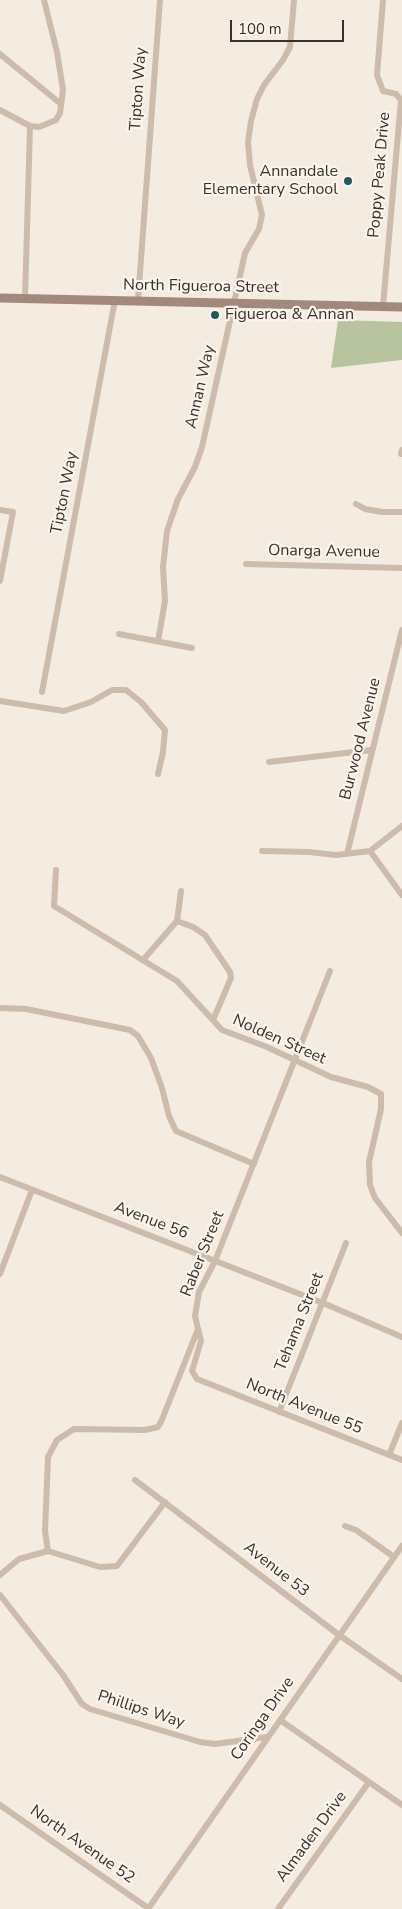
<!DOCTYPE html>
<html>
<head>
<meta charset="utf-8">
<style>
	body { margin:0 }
	#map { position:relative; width:402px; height:1909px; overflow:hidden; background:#f4ebe1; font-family:"Nunito Sans",sans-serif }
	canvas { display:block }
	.scale { position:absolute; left:230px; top:20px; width:114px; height:22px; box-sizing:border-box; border:2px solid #3b302b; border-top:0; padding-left:6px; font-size:15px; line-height:18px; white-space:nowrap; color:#3b302b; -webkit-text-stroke:4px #fbf5ee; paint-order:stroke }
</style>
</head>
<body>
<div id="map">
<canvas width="402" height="1909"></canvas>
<div class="scale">100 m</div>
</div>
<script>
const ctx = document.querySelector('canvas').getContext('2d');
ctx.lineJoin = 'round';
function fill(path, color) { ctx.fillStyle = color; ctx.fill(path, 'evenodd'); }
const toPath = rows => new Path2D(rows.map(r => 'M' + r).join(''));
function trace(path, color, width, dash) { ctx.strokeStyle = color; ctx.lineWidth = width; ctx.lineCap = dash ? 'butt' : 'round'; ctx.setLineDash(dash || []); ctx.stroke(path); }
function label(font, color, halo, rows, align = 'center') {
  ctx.font = font + ' "Nunito Sans",sans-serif'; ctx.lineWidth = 4.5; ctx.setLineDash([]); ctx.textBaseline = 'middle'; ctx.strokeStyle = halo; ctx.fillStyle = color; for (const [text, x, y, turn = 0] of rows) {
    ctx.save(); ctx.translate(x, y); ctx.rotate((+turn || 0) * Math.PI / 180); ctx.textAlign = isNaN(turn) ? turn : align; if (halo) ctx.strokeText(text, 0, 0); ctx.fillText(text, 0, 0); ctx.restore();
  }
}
fill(toPath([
	[338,320,402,322,402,360,331,368]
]), '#b8c4a0');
trace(toPath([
	[0,54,61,104],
	[0,110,30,126],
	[25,299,30,126,39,127,56,120,60,113,63,90,57,52,44,0],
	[138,300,160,0],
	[383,306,401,100,396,94,383,91,377,75,383,0],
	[401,454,402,450],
	[356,504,365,509,382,512,402,512],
	[0,510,13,512,0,581],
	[246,564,402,568],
	[119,634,192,648],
	[158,641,165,601,163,567,167,531,178,499,195,467,202,447,245,253,259,229,262,215,250,165,248,142,251,121,257,99,264,85,283,60,290,47,294,0],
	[42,692,115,300],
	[0,701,64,711,91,702,112,690,126,690,141,702,165,730,163,752,158,774],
	[269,762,371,750],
	[262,851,309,852,336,855,370,851,402,826],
	[370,851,402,895],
	[347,854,402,630],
	[56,870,54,906,177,981,222,1030,267,1047,331,1077,368,1087,381,1094,381,1109,369,1162,370,1185,375,1198,402,1233],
	[177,921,193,927,205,935,230,972,231,978,213,1020],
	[143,960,177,921,181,891],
	[0,1008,26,1009,130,1030,138,1036,151,1058,162,1088,169,1116,176,1131,254,1164],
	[0,1177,323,1303,402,1337],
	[0,1274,32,1190],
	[198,1329,201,1341,192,1371,197,1379,402,1460],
	[279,1412,346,1243],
	[389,1455,402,1423],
	[135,1480,339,1635,402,1679],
	[345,1526,356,1530,394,1557],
	[48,1551,45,1531,48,1457,57,1440,74,1429,145,1430,158,1427,161,1422,198,1329,195,1316,199,1292,215,1261,330,971],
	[0,1575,19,1559,48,1551,100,1567,117,1566,165,1502],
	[0,1595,63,1675,82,1704,90,1709,200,1742,215,1744,267,1737],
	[280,1720,402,1805],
	[0,1805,148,1908],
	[148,1909,402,1546],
	[278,1909,369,1782]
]), '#cdbbac', 6);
trace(toPath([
	[0,298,402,307]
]), '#a18a7d', 9);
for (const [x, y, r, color] of [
	[348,181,5,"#1f5a5e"],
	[215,315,5,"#1f5a5e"]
]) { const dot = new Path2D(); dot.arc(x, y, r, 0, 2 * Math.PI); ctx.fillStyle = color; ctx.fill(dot); trace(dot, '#fbf5ee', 2); }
label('16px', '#3b302b', '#fbf5ee', [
	["Tipton Way",139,89,-86],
	["Poppy Peak Drive",380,175,-85],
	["North Figueroa Street",201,287,1],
	["Annan Way",201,387,-77],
	["Tipton Way",65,493,-79],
	["Onarga Avenue",324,552,1],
	["Burwood Avenue",361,739,-76],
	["Nolden Street",279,1040,24],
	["Avenue 56",151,1221,21],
	["Raber Street",203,1254,-68],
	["Tehama Street",300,1322,-68],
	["North Avenue 55",304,1407,22],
	["Avenue 53",276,1570,38],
	["Phillips Way",141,1710,18],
	["Coringa Drive",263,1719,-55],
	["Almaden Drive",312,1837,-54],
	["North Avenue 52",82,1845,35]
]);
label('16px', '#3b302b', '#fbf5ee', [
	["Annandale",338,172],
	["Elementary School",338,190],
	["Figueroa & Annan",225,315,"left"]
], 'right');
</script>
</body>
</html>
